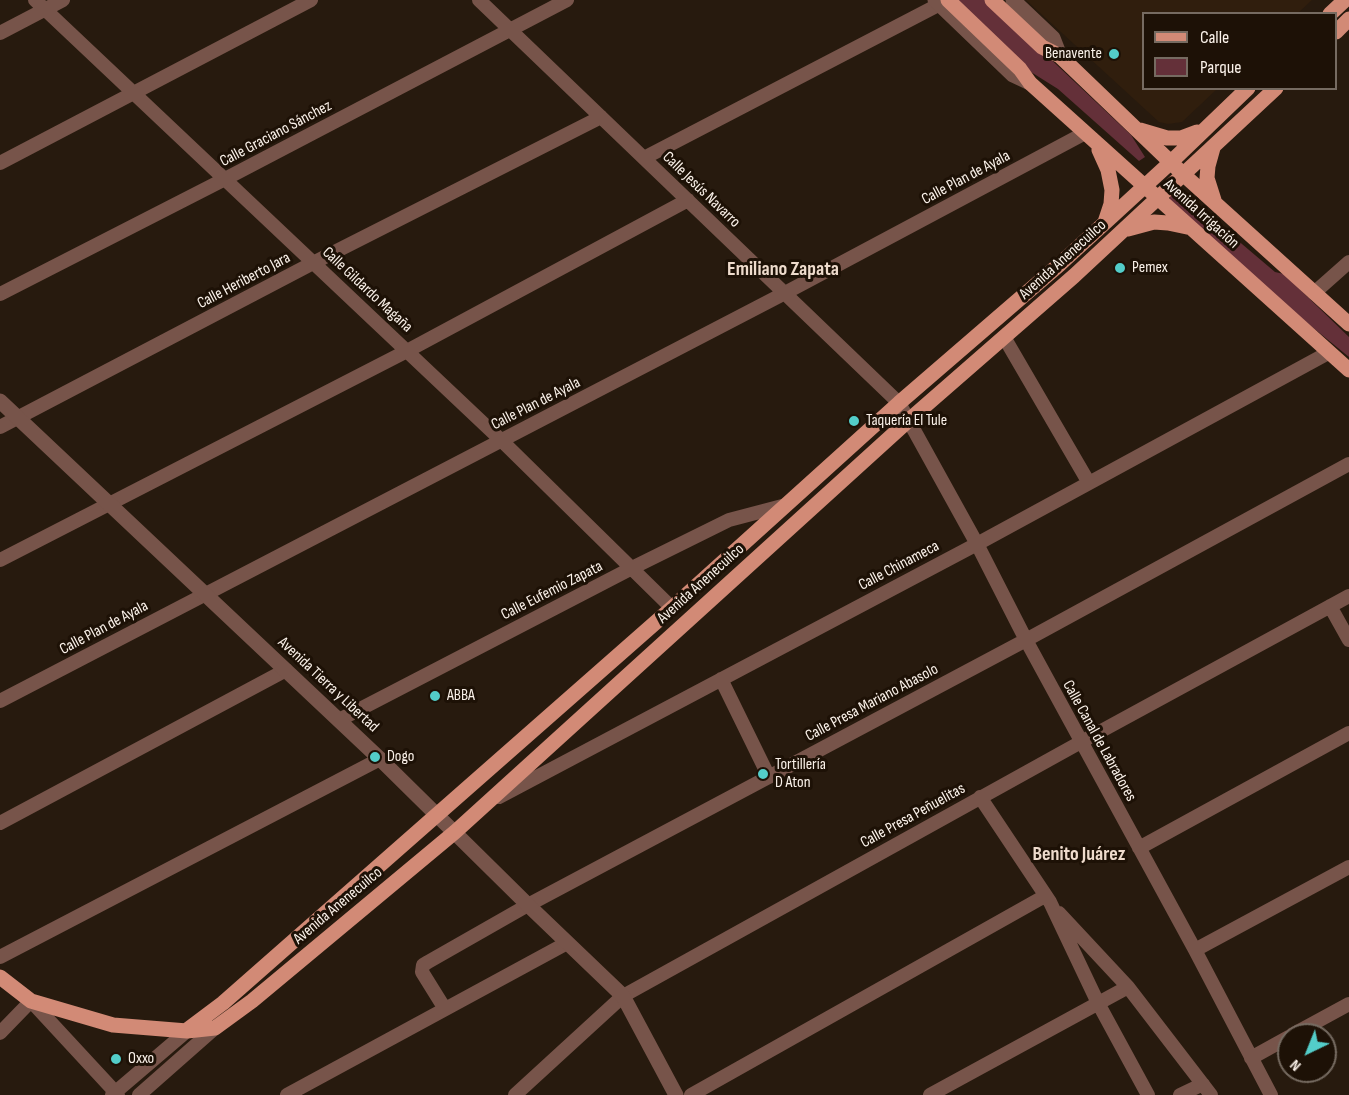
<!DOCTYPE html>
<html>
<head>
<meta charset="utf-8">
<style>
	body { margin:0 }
	#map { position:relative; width:1349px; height:1095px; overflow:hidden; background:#271a0e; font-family:"Sofia Sans Condensed",sans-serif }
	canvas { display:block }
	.legend { position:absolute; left:1142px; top:12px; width:195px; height:78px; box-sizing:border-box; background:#1d1106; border:2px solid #766b61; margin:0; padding:8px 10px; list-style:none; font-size:18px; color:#fbf2ea }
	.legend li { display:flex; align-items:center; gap:12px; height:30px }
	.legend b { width:30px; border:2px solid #766b61 }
	.north { position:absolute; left:1277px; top:1023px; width:60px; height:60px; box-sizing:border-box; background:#1d1106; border:2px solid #766b61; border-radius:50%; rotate:223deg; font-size:16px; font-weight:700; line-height:24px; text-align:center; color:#fbf2ea }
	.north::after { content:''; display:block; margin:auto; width:21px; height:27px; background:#53cdc9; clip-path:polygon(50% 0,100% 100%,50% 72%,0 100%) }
</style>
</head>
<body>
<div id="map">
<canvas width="1349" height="1095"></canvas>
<ul class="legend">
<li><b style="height:8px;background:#d28a76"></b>Calle</li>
<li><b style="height:16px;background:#643039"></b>Parque</li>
</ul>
<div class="north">N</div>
</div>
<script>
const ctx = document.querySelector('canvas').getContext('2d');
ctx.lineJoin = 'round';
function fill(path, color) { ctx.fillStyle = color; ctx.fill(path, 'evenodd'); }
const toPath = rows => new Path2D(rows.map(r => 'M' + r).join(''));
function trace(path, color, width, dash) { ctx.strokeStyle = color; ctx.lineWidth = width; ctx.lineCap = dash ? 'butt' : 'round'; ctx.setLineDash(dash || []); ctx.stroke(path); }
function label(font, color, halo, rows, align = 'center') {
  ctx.font = font + ' "Sofia Sans Condensed",sans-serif'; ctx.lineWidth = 6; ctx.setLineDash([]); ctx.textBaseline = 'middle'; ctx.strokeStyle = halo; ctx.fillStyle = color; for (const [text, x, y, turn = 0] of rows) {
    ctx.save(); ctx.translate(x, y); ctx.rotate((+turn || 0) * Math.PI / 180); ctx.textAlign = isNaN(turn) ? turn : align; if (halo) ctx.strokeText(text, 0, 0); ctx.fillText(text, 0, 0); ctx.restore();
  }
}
fill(toPath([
	[1026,0,1312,0,1298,13,1144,14,1144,88,1217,89,1182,122,1168,124,1159,122]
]), '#301e0d');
fill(toPath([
	[951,0,988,0,1131,135,1145,157,1139,161,1058,89,1023,67],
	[1172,192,1183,194,1275,272,1284,274,1349,337,1349,357,1295,313,1173,205,1170,199,1170,194]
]), '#643039');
trace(toPath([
	[35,0,502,441,672,608],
	[479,0,899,403,977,544,1026,640,1195,950,1271,1095],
	[0,33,63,0],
	[644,158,940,4],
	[0,163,311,0],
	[1314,293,1349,262],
	[0,294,225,179,567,0],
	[1004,337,1089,483],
	[0,427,313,263,601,117],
	[0,560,407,351,688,200],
	[1330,606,1349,640],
	[721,679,769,777],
	[0,701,785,293,1085,133],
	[339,720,632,568,729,520,786,505],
	[499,797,977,544,1328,353],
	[980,797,1050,902,1098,1003,1148,1095],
	[0,823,286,670],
	[1139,848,1349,733],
	[1059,913,1128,987,1211,1095],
	[1195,950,1349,867],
	[0,957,380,759],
	[445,1009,422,972,423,965,428,962,528,905,1026,640,1349,464],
	[0,1033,31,1001,118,1095],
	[1292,1035,1349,1004],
	[1251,1058,1289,1037],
	[112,1095,187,1031],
	[139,1095,215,1028],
	[287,1095,567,943],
	[515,1095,623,996,1081,742,1349,596],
	[691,1095,1045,896],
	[930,1095,1128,987],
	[1180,1095,1203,1084]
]), '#77544a', 14);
trace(toPath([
	[935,0,1013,75,1030,83],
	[1013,0,1053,38,1060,56],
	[0,401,380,759,528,905,623,996,676,1095]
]), '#77544a', 15);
trace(toPath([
	[948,0,1020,69,1030,83,1349,370],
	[992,0,1042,47,1060,56,1184,175,1349,324],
	[1330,14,1345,0],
	[1336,32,1349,19],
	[1140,130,1167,138,1181,138,1197,132],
	[1213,148,1208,166,1207,178,1214,200],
	[1099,150,1108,170,1112,190,1111,204,1105,222],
	[1128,229,1154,222,1168,223,1187,227],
	[0,977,31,1001,113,1025,187,1031,215,1028,252,1001,455,832,909,420,1074,276,1276,88],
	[187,1030,223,1003,672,608,899,403,1060,264,1171,162,1248,88]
]), '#d28a76', 15);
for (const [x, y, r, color] of [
	[1114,54,6,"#53cdc9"],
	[1120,268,6,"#53cdc9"],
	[854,421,6,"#53cdc9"],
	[435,696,6,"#53cdc9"],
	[375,757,6,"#53cdc9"],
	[763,774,6,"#53cdc9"],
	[116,1059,6,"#53cdc9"]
]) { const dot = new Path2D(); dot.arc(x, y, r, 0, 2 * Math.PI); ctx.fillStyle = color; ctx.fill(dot); trace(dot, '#1d1106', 2); }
label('16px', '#fbf2ea', '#1d1106', [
	["Benavente",1102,54,"right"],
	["Pemex",1132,268],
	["Taquería El Tule",866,421],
	["ABBA",447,696],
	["Dogo",387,757],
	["Tortillería",775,765],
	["D Aton",775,783],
	["Oxxo",128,1059]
], 'left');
label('16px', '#fbf2ea', '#1d1106', [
	["Calle Graciano Sánchez",276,134,-28],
	["Calle Plan de Ayala",966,178,-28],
	["Calle Jesús Navarro",701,190,44],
	["Avenida Irrigación",1201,214,42],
	["Avenida Anenecuilco",1063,260,-42],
	["Calle Heriberto Jara",244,281,-28],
	["Calle Gildardo Magaña",367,290,43],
	["Calle Plan de Ayala",536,404,-27],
	["Calle Chinameca",899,566,-28],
	["Avenida Anenecuilco",701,584,-42],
	["Calle Eufemio Zapata",552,591,-27],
	["Calle Plan de Ayala",104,628,-28],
	["Avenida Tierra y Libertad",328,685,43],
	["Calle Presa Mariano Abasolo",872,703,-28],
	["Calle Canal de Labradores",1099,741,61],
	["Calle Presa Peñuelitas",913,816,-29],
	["Avenida Anenecuilco",338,906,-40]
]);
label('bold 20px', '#eedbcc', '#1d1106', [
	["Emiliano Zapata",783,270],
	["Benito Juárez",1079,855]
]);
</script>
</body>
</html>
